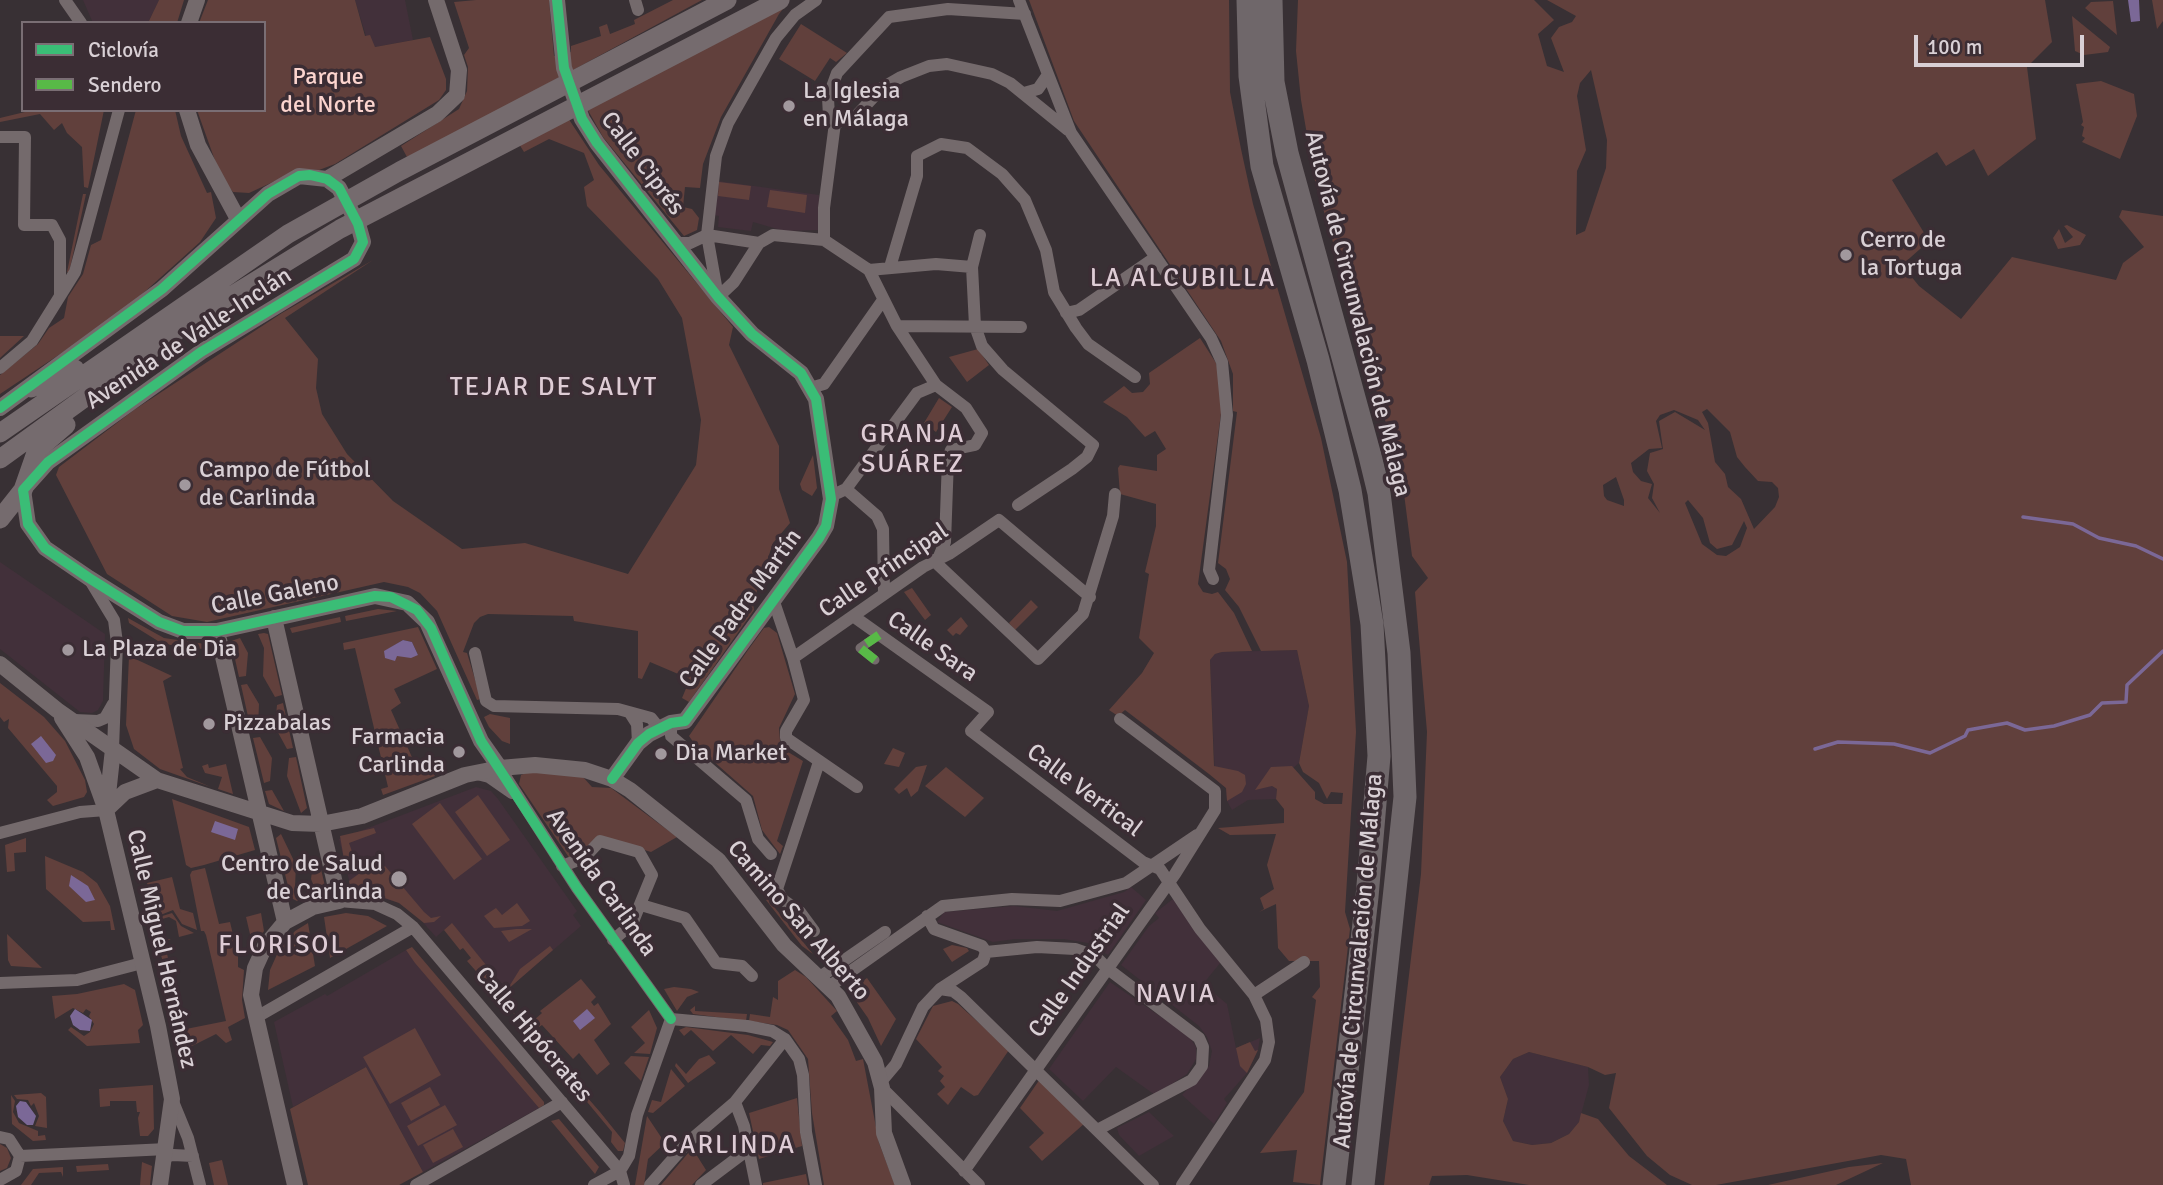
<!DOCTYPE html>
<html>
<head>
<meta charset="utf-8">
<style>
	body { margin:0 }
	#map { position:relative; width:2163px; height:1185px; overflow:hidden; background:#383034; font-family:Signika,sans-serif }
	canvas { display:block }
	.legend { position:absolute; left:21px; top:21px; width:245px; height:91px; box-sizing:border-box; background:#3b2d34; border:2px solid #7a6e74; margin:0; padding:9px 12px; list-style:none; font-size:21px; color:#d9d0d5 }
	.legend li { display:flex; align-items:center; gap:14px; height:35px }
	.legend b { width:35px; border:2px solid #7a6e74 }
	.scale { position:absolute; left:1914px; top:35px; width:170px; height:32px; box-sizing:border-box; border:4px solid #d9d0d5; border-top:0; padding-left:9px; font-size:21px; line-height:24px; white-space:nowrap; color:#d9d0d5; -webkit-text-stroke:5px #3b2d34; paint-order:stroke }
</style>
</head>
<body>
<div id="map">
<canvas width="2163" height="1185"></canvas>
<ul class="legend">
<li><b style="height:9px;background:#3abd76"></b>Ciclovía</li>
<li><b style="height:9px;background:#58b947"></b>Sendero</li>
</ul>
<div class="scale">100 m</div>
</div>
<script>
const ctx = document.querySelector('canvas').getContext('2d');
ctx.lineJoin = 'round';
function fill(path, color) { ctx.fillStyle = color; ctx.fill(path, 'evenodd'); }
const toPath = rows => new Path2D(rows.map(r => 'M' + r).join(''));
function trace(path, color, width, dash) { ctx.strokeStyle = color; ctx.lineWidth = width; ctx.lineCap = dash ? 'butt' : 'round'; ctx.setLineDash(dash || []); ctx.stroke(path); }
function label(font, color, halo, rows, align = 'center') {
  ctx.font = font + ' Signika,sans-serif'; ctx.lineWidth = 7; ctx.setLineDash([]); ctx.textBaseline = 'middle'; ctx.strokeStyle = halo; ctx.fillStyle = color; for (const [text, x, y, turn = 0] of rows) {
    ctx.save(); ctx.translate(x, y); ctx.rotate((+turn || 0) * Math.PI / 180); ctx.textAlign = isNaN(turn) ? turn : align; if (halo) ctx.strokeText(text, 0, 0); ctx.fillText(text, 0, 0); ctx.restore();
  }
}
fill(toPath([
	[83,0,159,0,148,23,93,23],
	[355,0,405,0,413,40,375,47,366,36],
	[718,181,819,195,819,230,784,231,753,222,751,231,718,227,719,216,714,215],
	[0,562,105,634,103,701,98,710,92,713,80,712,0,649],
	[1297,650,1309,706,1299,763,1272,786,1277,789,1276,799,1248,800,1232,810,1227,801,1226,788,1215,779,1210,660,1215,654,1222,652],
	[476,787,491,791,498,799,577,911,573,915,581,926,507,990,451,924,436,937,419,918,399,903,351,888,339,839],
	[1131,887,1146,900,1108,955,1088,943,1064,939,1015,939,993,942,937,922,944,912,1014,906,1057,911,1124,892],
	[1173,899,1221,962,1203,984,1227,1004,1236,1048,1260,1038,1258,1050,1247,1073,1224,1099,1227,1103,1214,1124,1182,1095,1209,1066,1212,1051,1207,1037,1199,1026,1121,965,1149,926,1159,918,1155,913],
	[406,950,539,1108,423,1172,366,1067,293,1107,274,1022,325,994,327,996],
	[1110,982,1189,1036,1196,1047,1196,1059,1187,1074,1155,1095,1116,1067,1083,1101,1049,1069],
	[1529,1052,1588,1067,1589,1085,1579,1122,1569,1134,1551,1143,1532,1145,1513,1141,1503,1121,1508,1099,1500,1077,1513,1059],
	[1149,1112,1174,1136,1139,1156,1119,1135,1117,1128]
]), '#42303a');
fill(toPath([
	[159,0,184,0,177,23,148,23],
	[208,0,355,0,365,36,370,35,375,47,430,37,446,79,446,90,439,100,335,164,319,170,301,169,249,193,233,192,222,180,197,110,264,110,264,23,199,23],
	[476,0,549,0,554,56,571,52,571,46,601,36,599,27,607,24,610,34,635,24,634,20,673,0,702,0,431,147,407,157,401,146,459,109,467,91,468,67,464,55,469,48,454,2],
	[790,0,779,14,721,117,703,164,700,188,685,187,683,207,692,209,699,218,697,230,684,236,603,137,585,105],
	[1029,0,1229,0,1230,92,1241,149,1253,204,1321,438,1347,562,1356,732,1345,912,1350,929,1320,1185,1293,1182,1297,1150,1260,1153,1304,1092,1316,1000,1312,997,1320,987,1319,961,1289,961,1278,948,1276,904,1259,912,1264,909,1260,898,1274,889,1267,865,1276,834,1230,835,1218,828,1284,823,1284,809,1276,799,1277,789,1272,786,1255,790,1271,767,1292,766,1315,792,1315,799,1324,804,1342,804,1343,793,1331,792,1327,799,1319,783,1303,772,1299,763,1309,706,1297,650,1261,651,1239,607,1225,590,1230,579,1226,569,1218,563,1237,412,1233,411,1233,374,1221,341,1074,121],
	[1298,0,1534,0,1554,20,1538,34,1547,66,1564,72,1551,38,1559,27,1572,22,1576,16,1547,0,2045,0,2052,42,2027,67,2036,139,1988,176,1974,149,1946,166,1937,152,1892,180,1929,241,1902,265,1919,286,1961,319,2012,257,2116,280,2123,263,2144,247,2119,217,2122,210,2163,216,2163,1185,1911,1185,1906,1159,1881,1155,1716,1185,1692,1185,1670,1175,1647,1156,1609,1108,1616,1073,1605,1075,1588,1067,1529,1052,1513,1059,1500,1077,1508,1099,1503,1121,1513,1141,1532,1145,1551,1143,1569,1134,1579,1122,1581,1113,1598,1119,1629,1156,1667,1185,1529,1185,1467,1175,1432,1176,1429,1185,1384,1185,1421,874,1427,732,1415,592,1428,578,1412,556,1402,478,1315,181,1301,100,1296,51],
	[1591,70,1607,140,1606,168,1585,231,1576,235,1577,171,1586,150,1577,96,1580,83],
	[1707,409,1730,432,1737,457,1745,467,1758,481,1772,482,1778,488,1779,497,1775,507,1754,529,1741,499,1728,487,1725,474,1715,462,1708,423,1702,412],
	[1674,410,1698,420,1705,430,1675,412,1659,421,1663,449,1650,453,1647,471,1654,484,1652,498,1660,513,1648,498,1652,484,1641,481,1633,472,1631,463,1649,449,1662,448,1656,421,1660,415],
	[1616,477,1624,500,1624,506,1607,500,1604,496,1603,485],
	[1688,500,1703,518,1710,543,1717,549,1732,545,1744,521,1747,528,1740,547,1726,556,1717,555,1702,544,1685,503],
	[2152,0,2163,0,2163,21,2157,29],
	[2113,1,2117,35,2085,8,2091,2],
	[2072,16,2110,47,2108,52,2084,55,2075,51],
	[801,24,847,53,836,62,830,58,815,81,779,59],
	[2101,81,2134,94,2137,116,2120,159,2082,142,2085,138,2082,136,2084,127,2081,125,2083,122,2076,84],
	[33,110,104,110,88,188,84,187,82,147,67,133,62,123,54,130,40,114,0,122,0,118],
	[136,110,175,110,181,136,207,193,211,192,216,218,200,242,120,314,0,394,0,375,38,344,49,328,64,318,68,297,83,274,91,245,101,240],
	[568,118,599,165,733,327,729,345,779,446,779,489,790,523,773,543,753,603,754,610,689,702,682,698,690,679,650,662,642,679,638,678,638,631,574,621,573,616,488,614,480,617,474,623,463,652,467,653,481,699,477,700,437,611,420,593,408,587,384,582,207,622,172,616,107,574,56,475,59,467,134,410,282,313,373,260,285,318,318,359,316,388,322,414,347,454,393,501,462,549,525,543,628,574,696,465,701,420,682,318,658,279,587,206,584,187,594,180,584,153,549,139,524,152,519,144],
	[719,182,751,186,749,200,718,196],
	[770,190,807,195,805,213,767,207],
	[83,194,86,194,69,273,67,272],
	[2067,225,2086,235,2080,245,2058,249,2053,238,2059,229,2065,243,2073,237,2064,226],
	[0,336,24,336,0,358],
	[1200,338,1216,363,1222,383,1222,406,1198,584,1203,592,1212,594,1218,592,1234,613,1252,651,1222,652,1215,654,1210,660,1214,766,1238,771,1245,775,1246,784,1242,792,1227,801,1226,788,1209,774,1125,710,1118,716,1109,710,1142,673,1154,653,1139,638,1149,574,1145,572,1156,526,1156,504,1120,494,1118,468,1120,465,1157,471,1157,455,1166,449,1155,431,1145,437,1127,417,1103,402,1124,386,1132,393,1143,392,1150,384,1149,373],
	[978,349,989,365,967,382,949,357],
	[939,398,952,407,936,432,924,423],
	[813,455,817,488,812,496,802,490,800,484],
	[912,588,931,615,925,620,904,592],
	[1031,600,1038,607,1015,630,1009,623],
	[378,609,397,611,346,621,345,616],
	[340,617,341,622,292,633,290,628],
	[961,617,968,626,960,635,956,633,953,636,947,630],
	[128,618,164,638,205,644,208,649,180,648,158,641,129,623],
	[418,627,437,669,394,689,401,703,391,710,419,773,431,768,435,776,383,795,381,789,388,787,355,648,344,650,343,643],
	[403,640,412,642,418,655,396,656,385,651],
	[769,627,777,633,795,694,779,728,780,741,788,752,803,761,777,841,783,846,780,854,762,830,753,796,696,746,689,736,748,650,764,628],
	[264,633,268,634,282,695,275,697,263,676,264,648,258,634],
	[240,638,248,653,246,676,239,677,231,641],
	[129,656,172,676,163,681,183,768,180,769,187,777,211,787,160,769,134,749,126,725],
	[0,683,44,717,65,741,85,780,87,792,84,797,53,806,47,800,57,792,57,786,8,728,9,719,4,722,0,717],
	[247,684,259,704,258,728,251,730,241,685],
	[283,703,293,748,287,749,275,727,277,705],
	[490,714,510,718,510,744,502,741,489,727,484,717],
	[260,737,272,758,270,781,264,783,253,738],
	[893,748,905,753,899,767,884,764],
	[296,757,307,808,301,813,287,776,289,758],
	[208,764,209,768,226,764,233,794,218,789,222,777,205,773,202,766],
	[927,765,918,791,911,797,907,788,899,794,894,789,916,767],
	[946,767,984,798,965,817,925,786],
	[531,771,583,777,592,787,611,788,677,837,651,852,598,836,580,854,570,859,519,784,521,775],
	[272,790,284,811,269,804,265,791],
	[478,795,510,840,487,856,455,812],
	[172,799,249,827,255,850,204,865,191,868,186,865],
	[440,803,482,859,454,880,412,824],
	[374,828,376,833,349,843,356,863,346,871,340,836],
	[281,834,296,865,295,887,301,900,297,901,291,898,276,838],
	[26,838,26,852,14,853,15,871,7,872,5,845],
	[45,856,83,872,97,883,110,906,115,930,111,930,110,921,83,922,46,889],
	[319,861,325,886,317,894,311,879,313,863],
	[385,866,424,912,431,918,441,916,434,922,424,923,399,903,350,886,349,881,360,873],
	[205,868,219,924,230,922,238,955,238,967,244,970,242,1000,245,1018,228,1027,232,1040,226,1043,216,1034,186,1049,157,940,171,939,164,942,186,1029,226,1021,206,935,204,931,201,931,190,875,192,871],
	[172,877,180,909,193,913,197,930,182,924,173,910,158,916,147,883],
	[144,888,156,918,172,913,181,926,194,933,179,937,176,921,169,917,152,922],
	[771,897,775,908,813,954,802,946,766,900],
	[517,903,530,921,522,926,494,928,484,916,496,908,502,915],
	[261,913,264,931,253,947,246,917],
	[346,913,368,916,387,926,330,958,324,917],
	[308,923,315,966,268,990,270,970,279,950,295,931],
	[452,923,499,981,491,988,467,961,471,958,463,948,460,950,444,930],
	[516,929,532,929,509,942,501,931],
	[7,934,42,968,11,966,8,960],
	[952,945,967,948,969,951,952,962,943,949],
	[550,946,553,950,507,990,520,969],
	[412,947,544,1102,544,1105,539,1108,415,963,406,950],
	[795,970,806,977,837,1011,831,1016,848,1040,856,1061,863,1059,879,1143,895,1185,824,1185,812,1113,808,1059,788,1030,777,1025,749,1021,750,1014,770,1017,773,997,778,1000,778,981],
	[867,978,896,1019,881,1046,868,1018,849,991],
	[581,979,596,997,591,1002,594,1006,598,1003,611,1024,594,1040,610,1064,597,1075,579,1053,573,1059,542,1025,539,1027,533,1021,542,1013,540,1011],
	[124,984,135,990,143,1025,138,1030,140,1043,87,1046,68,1030,71,1027,84,1036,90,1032,94,1024,89,1016,91,1012,86,1009,83,1013,73,1008,55,1019,52,996,77,994],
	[674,987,691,989,699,992,687,997,677,1011,664,989],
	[500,997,600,1112,625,1143,623,1151,618,1151,611,1142,612,1132],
	[952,1001,958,1004,1009,1050,978,1095,974,1096,961,1087,948,1105,937,1094,945,1087,940,1081,944,1076,938,1071,942,1067,916,1039,933,1006],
	[695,1006,695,1011,747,1014,746,1021,693,1014,690,1010],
	[649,1010,657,1028,650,1054,634,1053,645,1043,631,1027],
	[686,1027,748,1035,773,1042,770,1046,761,1045,753,1054,731,1035,713,1051,691,1030,684,1036,679,1030],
	[415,1028,441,1075,390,1104,363,1057],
	[1250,1042,1255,1051,1258,1050,1247,1073,1240,1066,1236,1048],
	[709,1055,716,1063,688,1083,675,1066,676,1063,686,1074,699,1059],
	[631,1056,649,1057,641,1081,624,1063],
	[366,1067,423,1172,399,1185,308,1185,290,1109],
	[671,1069,685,1086,653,1113,648,1112,652,1100,661,1102],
	[1040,1079,1085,1123,1042,1161,1029,1147,1044,1133,1020,1108],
	[153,1085,154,1129,148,1136,140,1136,138,1118,140,1112,137,1112,136,1101,110,1101,110,1106,100,1107,99,1089],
	[430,1087,440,1105,411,1121,401,1103],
	[41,1093,46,1097,47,1128,35,1126,39,1116,34,1103,31,1106,28,1100,17,1099,14,1095],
	[11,1095,15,1101,13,1112,19,1123,38,1131,38,1136,45,1135,46,1140,33,1141,12,1124],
	[797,1098,802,1146,759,1159,749,1113],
	[445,1105,457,1125,418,1146,407,1126],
	[647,1116,665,1143,648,1159,644,1185,635,1185],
	[559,1119,599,1167,595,1174,551,1121],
	[453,1129,463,1147,433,1163,423,1145],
	[0,1144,7,1148,11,1158,7,1168,0,1171],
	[695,1145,697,1148,694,1151,706,1170,692,1185,661,1185],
	[222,1160,228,1185,214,1185,209,1163],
	[142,1162,152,1166,150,1185,140,1185],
	[1883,1163,1836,1185,1768,1185,1849,1167],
	[108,1164,109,1170,77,1172,76,1166],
	[63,1167,63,1177,61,1172,39,1173,31,1185,21,1185,33,1169],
	[806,1174,808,1185,763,1185,763,1183]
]), '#61403c');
fill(toPath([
	[2128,0,2139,0,2140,21,2131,22],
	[403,640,412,642,418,655,411,658,397,656,395,661,385,658,384,651],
	[41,736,56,755,53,761,46,763,31,744],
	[215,821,238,829,235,840,211,832],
	[71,875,88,886,95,900,86,902,69,886],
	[75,1009,92,1020,90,1031,80,1030,73,1025,70,1016],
	[587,1009,595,1018,580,1030,573,1021],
	[20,1101,26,1102,36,1116,33,1125,27,1125,18,1117,16,1106]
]), '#7b6897');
trace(toPath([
	[2023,517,2073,524,2099,538,2136,546,2163,559],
	[1815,749,1838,742,1894,744,1930,753,1965,736,1968,730,2007,723,2025,730,2054,726,2090,715,2102,703,2126,702,2127,685,2163,651]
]), '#7b6897', 3.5);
trace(toPath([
	[875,660,860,648,879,635]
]), '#746a6c', 9);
trace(toPath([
	[65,0,81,23],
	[635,0,638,10],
	[1019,0,1071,133,1211,338,1222,362,1227,415,1209,570,1213,579],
	[1024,93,1038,89,1047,76],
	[835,123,856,116,882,88,901,77,929,66,947,64,992,74,1010,83,1068,130],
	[835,123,829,116,828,98,837,73,889,17,948,9,1025,14],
	[0,137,25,137,24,225,52,225,60,240,60,294],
	[707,235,759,243],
	[980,235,972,267,975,326,982,346,1003,370,1093,445,1087,457,1072,469,1018,505],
	[824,240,824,208,835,123],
	[676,243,690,243,707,235],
	[890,267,917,176,917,156,941,144,967,148,1002,174,1025,200,1046,250,1054,292,1076,328,1088,344,1135,377],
	[869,270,936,264,972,267],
	[718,297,734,282,759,243,773,235,824,240,869,270,897,326,936,385,966,408,982,433,975,445,951,450,948,459,945,542,938,559],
	[718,297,707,235,716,156,728,123,776,38,795,15,816,0],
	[1066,313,1079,310,1156,257],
	[897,326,1021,327],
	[0,368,32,341,75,272,119,110],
	[810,388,824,384,883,300],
	[846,489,877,516,883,529,884,593],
	[831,496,846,489,917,393,936,385],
	[933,560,1038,659,1083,614,1113,516,1115,494],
	[91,582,114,620,117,643,113,749],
	[773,599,793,658,804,700,786,731,786,738,857,787],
	[853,616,988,712,971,731,1143,862,1160,869,1200,929,1254,995,1266,1020,1269,1042,1265,1060,1182,1185],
	[475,653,486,701,494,706,618,709,651,718,659,728],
	[793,658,923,567,949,554,999,520,1090,597],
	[630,713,637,724,638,743],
	[74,720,98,721,105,718,113,704],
	[671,723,671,736,746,800,758,839,771,854],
	[500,768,577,888,671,1019],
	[477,774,489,777,512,793],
	[0,833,80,812,106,810],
	[562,866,584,858,600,841,639,852,652,875,632,924,613,940],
	[339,901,375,904,397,914,413,927,620,1171,624,1185],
	[641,905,685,918,716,963,742,966,752,976],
	[927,916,934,929,982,946,986,952],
	[814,931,800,912,782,899,777,889,819,762],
	[986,952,1037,947,1075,949,1095,956,1108,969,1199,1038,1203,1047,1202,1066,1192,1080,1099,1129],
	[820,977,885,932],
	[0,983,77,980,142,963],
	[830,986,943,906,1012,899,1060,901,1126,883,1197,835],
	[940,989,953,991,961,997,1153,1185],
	[1254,995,1304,962],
	[255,1018,413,927],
	[671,1019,747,1026,772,1031,785,1039,799,1059,803,1075,806,1132,816,1185],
	[880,1083,896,1064,923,1007,940,989,983,961,986,952],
	[882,1088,979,1185],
	[172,1099,188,1138,200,1185],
	[735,1102,744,1126,756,1185],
	[0,1137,9,1139,20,1156,16,1171,0,1180],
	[20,1156,167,1149],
	[165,1157,173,1155,193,1156],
	[620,1171,629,1156,637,1115,671,1019],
	[964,1171,1175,874,1215,810,1215,791,1120,719],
	[416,1185,562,1102],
	[594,1185,620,1171],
	[650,1185,687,1143,735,1102,785,1039],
	[701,1185,749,1149]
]), '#746a6c', 12);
trace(toPath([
	[557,0,564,68,582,119,597,143,718,297,752,334,801,373,816,399,831,499,826,526,819,538,685,721,671,723,649,734,638,743,612,779],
	[189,23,197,0],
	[187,110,198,145,238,219],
	[327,179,437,114,457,95,459,70,436,0],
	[0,408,162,289,268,194,299,176,327,179,339,188,358,224,363,242,354,259,201,352,48,462,23,490,28,524,45,548,89,578,159,622,183,631,217,631,375,596,407,603,427,622,481,741,500,768],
	[274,618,339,901,313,907,285,922,265,946,255,968,251,995,295,1185],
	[217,631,285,922],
	[0,664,57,710,157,780,292,823,321,824,362,816,465,775,500,768,535,765,585,770,612,779,630,790,718,860,784,945,838,996,875,1062,882,1088,884,1133,903,1185],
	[62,718,87,757,106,810,158,1026,172,1099,160,1185],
	[107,804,113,749],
	[106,810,125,792,157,780]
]), '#746a6c', 16);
trace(toPath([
	[31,388,75,369],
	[0,433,288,234,400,171,727,0],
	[0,459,189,322,340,229,780,0],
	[0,519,23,490,37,450,66,425]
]), '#756b6e', 19);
trace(toPath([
	[1248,0,1250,76,1262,166,1318,360,1350,490,1372,624,1379,756,1367,897,1334,1185],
	[1271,0,1273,82,1287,153,1370,456,1379,493,1399,653,1405,797,1363,1185]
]), '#6f676a', 23);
trace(toPath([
	[875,660,860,648,879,635]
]), '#58b947', 9, [18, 9]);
trace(toPath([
	[557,0,564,68,582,119,597,143,718,297,752,334,801,373,816,399,831,499,826,526,819,538,685,721,671,723,649,734,638,743,612,779],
	[0,408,162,289,268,194,299,176,310,175,327,179,339,188,358,224,363,242,354,259,201,352,48,462,23,490,28,524,45,548,89,578,159,622,183,631,217,631,375,596,391,597,417,610,431,628,481,741,577,888,671,1019]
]), '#3abd76', 10);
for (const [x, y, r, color] of [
	[789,106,7,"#a1989d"],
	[1846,255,7,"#a1989d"],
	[185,485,7,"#a1989d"],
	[68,650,7,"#a1989d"],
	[209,724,7,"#a1989d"],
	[459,752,7,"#a1989d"],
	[661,754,7,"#a1989d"],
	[399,879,9,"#a1989d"]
]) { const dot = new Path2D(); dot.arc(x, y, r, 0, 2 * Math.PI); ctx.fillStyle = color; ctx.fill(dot); trace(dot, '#3b2d34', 2.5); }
label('24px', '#fbd4ce', '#3b2d34', [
	["Parque",328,78],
	["del Norte",328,106]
]);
label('24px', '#d9d0d5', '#3b2d34', [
	["La Iglesia",803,92],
	["en Málaga",803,120],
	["Cerro de",1860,241],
	["la Tortuga",1860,269],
	["Campo de Fútbol",199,471],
	["de Carlinda",199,499],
	["La Plaza de Dia",82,650],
	["Pizzabalas",223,724],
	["Farmacia",445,738,"right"],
	["Carlinda",445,766,"right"],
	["Dia Market",675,754],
	["Centro de Salud",383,865,"right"],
	["de Carlinda",383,893,"right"]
], 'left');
label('24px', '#d9d0d5', '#3b2d34', [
	["Calle Ciprés",642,164,53],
	["Autovía de Circunvalación de Málaga",1357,314,76],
	["Avenida de Valle-Inclán",189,339,-33],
	["Calle Principal",884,571,-34],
	["Calle Galeno",275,595,-11],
	["Calle Padre Martín",741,609,-54],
	["Calle Sara",932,647,35],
	["Calle Vertical",1084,791,37],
	["Avenida Carlinda",601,883,55],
	["Camino San Alberto",798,921,49],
	["Calle Miguel Hernández",161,949,77],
	["Autovía de Circunvalación de Málaga",1359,961,-85],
	["Calle Industrial",1080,971,-55],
	["Calle Hipócrates",533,1035,50]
]);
ctx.letterSpacing = '2px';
label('26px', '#deccd5', '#3b2d34', [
	["LA ALCUBILLA",1183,279],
	["TEJAR DE SALYT",554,388],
	["GRANJA",913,435],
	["SUÁREZ",913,465],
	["FLORISOL",282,946],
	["NAVIA",1176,995],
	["CARLINDA",729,1146]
]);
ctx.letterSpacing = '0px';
</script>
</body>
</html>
